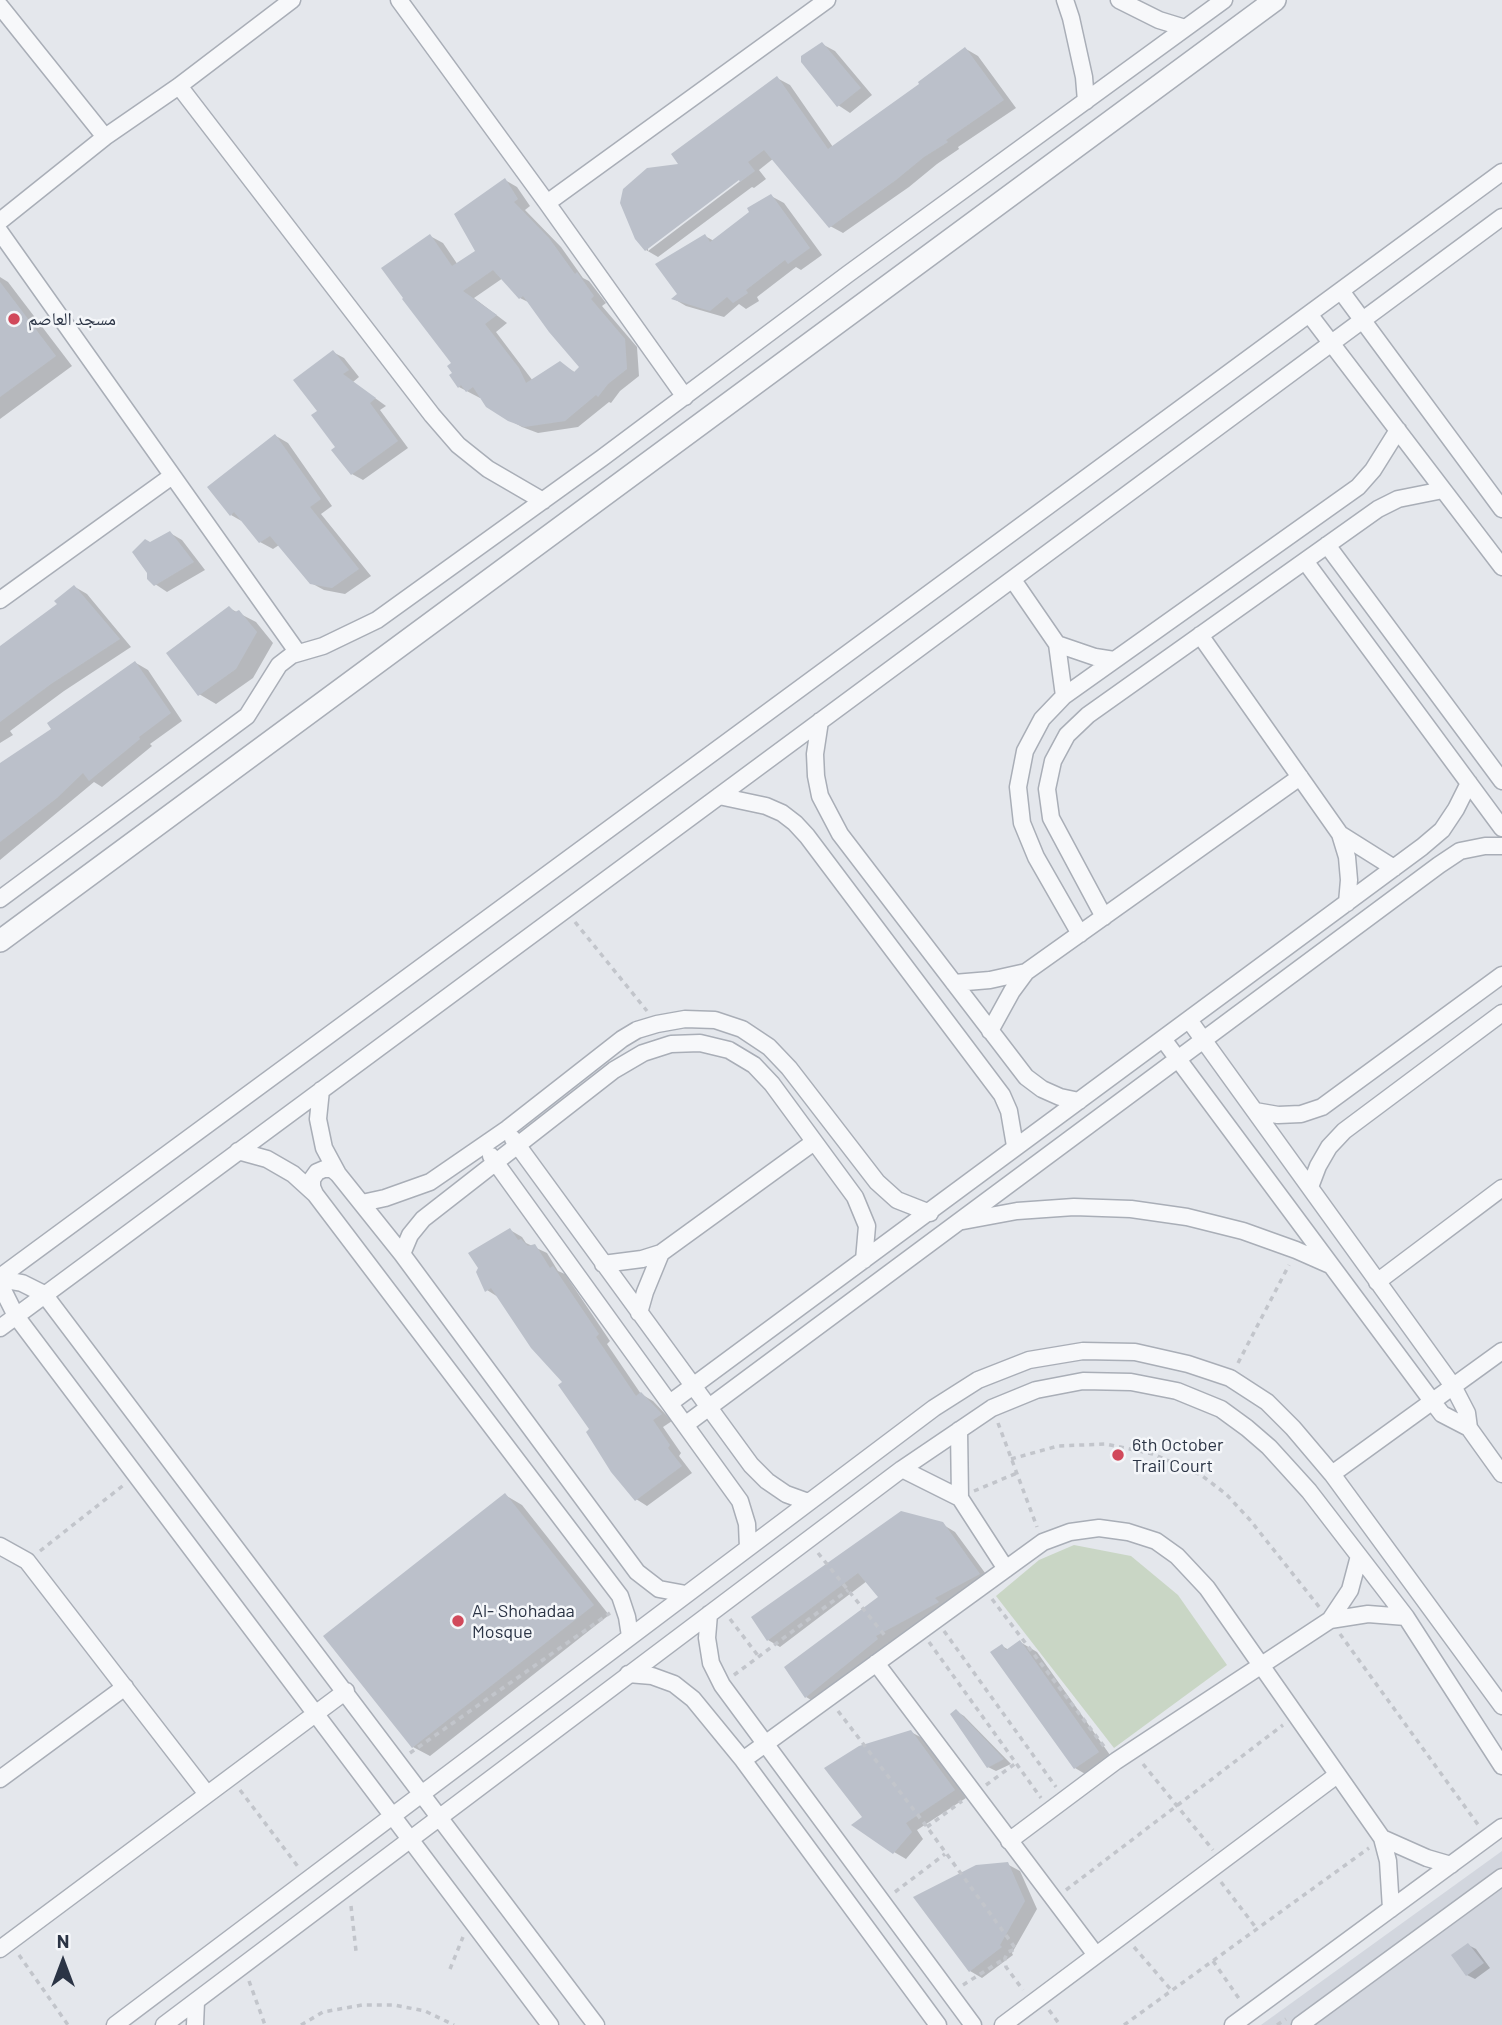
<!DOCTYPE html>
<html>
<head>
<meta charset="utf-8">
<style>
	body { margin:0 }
	#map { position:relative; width:1502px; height:2025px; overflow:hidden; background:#e4e7ec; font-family:Barlow,sans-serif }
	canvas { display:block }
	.north { position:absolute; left:28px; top:1927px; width:70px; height:70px; -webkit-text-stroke:5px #f4f6f9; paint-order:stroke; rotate:0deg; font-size:19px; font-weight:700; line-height:28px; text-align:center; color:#2b3445 }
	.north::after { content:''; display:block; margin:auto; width:24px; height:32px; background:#2b3445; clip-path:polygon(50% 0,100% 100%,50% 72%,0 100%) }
</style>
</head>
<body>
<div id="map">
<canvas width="1502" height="2025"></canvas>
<div class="north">N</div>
</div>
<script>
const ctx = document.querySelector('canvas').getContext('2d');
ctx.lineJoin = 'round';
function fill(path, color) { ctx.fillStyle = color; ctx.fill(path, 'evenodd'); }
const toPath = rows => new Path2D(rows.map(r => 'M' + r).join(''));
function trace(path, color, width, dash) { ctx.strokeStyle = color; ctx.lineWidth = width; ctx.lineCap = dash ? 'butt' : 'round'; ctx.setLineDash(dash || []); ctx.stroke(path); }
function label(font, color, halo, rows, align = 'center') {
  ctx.font = font + ' Barlow,"Noto Naskh Arabic",sans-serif'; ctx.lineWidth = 5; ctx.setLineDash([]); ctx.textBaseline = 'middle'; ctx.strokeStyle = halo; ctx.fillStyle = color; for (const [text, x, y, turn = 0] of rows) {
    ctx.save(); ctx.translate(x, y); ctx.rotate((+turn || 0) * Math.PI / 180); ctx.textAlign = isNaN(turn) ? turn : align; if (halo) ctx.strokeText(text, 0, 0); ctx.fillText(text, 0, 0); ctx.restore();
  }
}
fill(toPath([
	[1502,1851,1502,2025,1261,2025]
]), '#d2d6de');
fill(toPath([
	[1074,1545,1131,1556,1178,1595,1227,1665,1114,1748,996,1596,1039,1560]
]), '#c9d6c5');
fill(toPath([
	[822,44,835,51,872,95,850,113,838,105],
	[966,49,978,56,1016,108,958,147,959,149,937,164,909,187,843,233,830,226,774,158,759,170,766,179,754,188,752,187,658,257,646,250,681,165,777,78,790,85,833,147,922,84],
	[745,174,747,176,648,251,648,246],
	[505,180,517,187,530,206,525,210,561,247,583,278,589,281,606,303,602,306,637,347,639,376,620,391,611,403,609,402,578,427,538,433,522,427,509,420,482,397,480,398,459,387,454,373,430,236,443,243,458,265,477,252],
	[503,278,520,298,532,304,581,368,576,373,560,363,533,381,496,332,507,323,474,298],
	[771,196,784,203,822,255,801,270,796,267,757,297,759,301,746,309,739,304,724,317,686,306,674,299,680,295,705,236,714,241],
	[0,277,8,282,72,366,0,419],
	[333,352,344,358,359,377,353,382,386,406,380,410,408,448,363,480,352,474,319,411],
	[276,436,288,443,332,506,321,514,371,576,345,594,324,590,311,583,279,545,273,549,260,542,245,523,231,515],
	[170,533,182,540,205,570,167,592,155,584,149,573,150,544],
	[75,587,87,594,131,647,64,691,10,731,13,735,0,743,0,648,59,605],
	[229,608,256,622,273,643,253,678,216,704,199,694],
	[136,663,148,670,182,721,150,744,152,746,102,787,94,782,0,860,0,766,54,729],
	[510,1230,522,1237,526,1243,547,1253,558,1271,565,1274,610,1341,607,1344,641,1394,653,1401,672,1421,663,1427,681,1453,679,1456,692,1473,647,1506,636,1499,564,1383,498,1297,487,1290],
	[505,1495,522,1505,609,1615,430,1756,413,1747],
	[942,1524,955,1532,991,1581,950,1609,887,1644,890,1647,818,1704,806,1697,881,1597,867,1581,780,1647,768,1640,753,1618],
	[1020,1642,1037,1652,1115,1762,1092,1778,1075,1768,993,1653,1002,1646,1009,1650],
	[956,1711,964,1716,1011,1764,996,1771,988,1767],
	[911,1732,924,1739,966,1798,917,1830,923,1839,906,1859,894,1852,864,1817],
	[1007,1864,1020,1871,1037,1909,1012,1953,1013,1955,982,1978,970,1971],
	[1468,1945,1476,1949,1490,1968,1475,1979,1467,1975]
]), '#0003');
fill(toPath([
	[822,42,861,88,837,107,801,62,801,56],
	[965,47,1004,100,946,140,948,142,924,157,896,180,829,228,764,150,748,162,755,171,740,182,739,180,645,251,635,239,620,203,623,189,647,168,678,164,671,154,777,76,828,149,919,84,918,82],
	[505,178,518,199,514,202,549,238,575,274,577,272,594,296,591,299,625,339,627,369,608,384,598,397,596,395,565,421,524,427,508,421,486,407,473,387,466,392,461,385,458,388,449,375,452,373,447,366,451,363,402,299,403,298,381,268,430,234,452,266,475,251,454,214],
	[493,270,519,299,523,296,549,332,579,367,574,372,560,361,526,383,519,368,485,324,497,315,463,291],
	[771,194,810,248,788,264,785,260,746,290,748,293,733,303,727,297,710,311,671,299,677,294,655,264,705,234,710,242,749,212,747,208],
	[0,282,56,356,0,397],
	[333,350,349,370,343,374,376,398,370,403,398,441,351,475,331,450,335,447,311,415,317,411,293,380],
	[275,434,321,499,310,507,359,569,332,588,310,584,270,536,259,543,234,512,230,516,207,487],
	[170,531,194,562,154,586,147,579,147,573,132,552,145,539,150,542],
	[74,585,120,639,51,684,0,722,0,646,57,604,54,601],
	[229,606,235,612,239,610,257,632,236,669,198,696,166,653],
	[135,661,171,713,139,737,140,739,89,781,83,773,57,798,0,842,0,763,51,729,47,723],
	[510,1228,518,1240,521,1239,528,1246,535,1244,550,1268,553,1266,599,1334,596,1337,636,1396,641,1392,662,1414,653,1420,670,1445,668,1448,682,1466,635,1501,611,1472,586,1432,589,1429,558,1385,562,1382,531,1348,491,1288,485,1292,476,1272,478,1268,468,1253],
	[505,1493,594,1605,412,1748,323,1636],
	[901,1511,943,1522,980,1574,935,1598,939,1602,876,1636,878,1639,805,1698,784,1667,878,1597,858,1573,767,1641,751,1617],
	[1020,1640,1099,1752,1074,1769,990,1652,1002,1644,1006,1650],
	[956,1709,1004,1759,987,1768,950,1714],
	[911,1730,955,1790,906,1823,912,1832,893,1854,851,1825,862,1817,824,1768,859,1746],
	[1008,1862,1025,1901,1000,1945,1002,1947,969,1972,913,1897,976,1865],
	[1468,1943,1484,1963,1466,1976,1451,1955]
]), '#bbc0ca');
const minor = toPath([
	[399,0,547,203,685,397],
	[1065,0,1071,18,1084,77,1086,101],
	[1119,0,1159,20,1185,28],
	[0,6,105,137],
	[179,86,432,415,458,445,488,469,543,501],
	[547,203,827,0],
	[0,221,105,137,179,86,292,0],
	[0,232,298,653],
	[1341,291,1502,509],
	[1309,314,1502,567],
	[1327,545,1502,781],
	[1305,561,1502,828],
	[1013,580,1057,644,1064,696],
	[0,600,172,476],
	[1200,635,1340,834,1347,857,1349,880,1347,903],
	[1057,644,1095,657,1114,660],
	[820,721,815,754,816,776,820,796,840,834,1026,1077,1042,1089,1060,1097,1079,1101],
	[719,796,766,806,782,813,795,823,807,836,1002,1095,1009,1111,1015,1146],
	[1340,834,1394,868],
	[0,899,247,716,279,665,292,655,323,646,377,620,602,458,848,274,1224,0],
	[1104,917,1051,818,1047,789,1053,761,1067,735,1088,715,1378,509,1398,499,1443,490],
	[1080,934,1036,857,1022,823,1018,787,1025,751,1042,719,1064,696,1358,487,1373,470,1398,430],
	[954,983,990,980,1026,972],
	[1189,1020,1453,1386,1467,1413,1469,1428,1502,1474],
	[990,1031,1012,991,1026,972,1300,777],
	[1163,1039,1432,1401,1442,1414,1469,1428],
	[321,1090,318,1119,324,1148,338,1174,402,1254,637,1572,659,1589,686,1594],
	[1255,1111,1278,1115,1301,1114,1322,1107,1502,975],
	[513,1139,751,1465,767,1481,786,1494,808,1502],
	[238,1151,267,1159,293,1174,315,1194,620,1596,627,1617,630,1636],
	[491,1156,740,1501,747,1524,748,1548],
	[1310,1187,1318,1166,1329,1147,1344,1131,1502,1013],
	[315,1194,312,1187,312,1179,317,1172,324,1169,332,1169,338,1174],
	[362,1203,385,1198,430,1182,507,1129,622,1039,637,1030,657,1024,685,1019,715,1020,742,1029,769,1047,789,1068,877,1182,897,1200,930,1213],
	[963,1221,1017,1211,1074,1207,1131,1209,1187,1217,1243,1231,1296,1250,1330,1265],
	[402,1254,410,1235,423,1219,614,1070,643,1053,671,1044,700,1043,729,1050,754,1065,772,1084,855,1197,867,1226,864,1260],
	[603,1264,642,1259,661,1253,814,1142],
	[0,1277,1502,172],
	[0,1279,22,1283,44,1294,596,2025],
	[1377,1282,1502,1188],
	[0,1284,16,1316,550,2025],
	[639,1313,645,1292,661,1253],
	[0,1328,1502,217],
	[670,1403,1422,847,1442,830,1456,809,1469,783],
	[685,1425,1439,865,1460,851,1485,846,1502,846],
	[959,1430,960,1498],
	[902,1469,960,1498,1006,1569],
	[1332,1474,1502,1351],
	[0,1546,27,1561,207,1794],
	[709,1614,707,1638,711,1663,722,1685,973,2025],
	[1330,1620,1368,1614,1406,1617],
	[876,1663,1096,1955],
	[628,1674,652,1676,674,1684,693,1699,743,1760,938,2025],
	[743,1760,1043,1542,1070,1532,1099,1528,1128,1532,1156,1541,1177,1556,1207,1588,1382,1838,1388,1861,1391,1909],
	[0,1779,125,1687],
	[1382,1838,1427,1858,1451,1865],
	[1009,1841,1116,1761,1330,1620,1350,1590,1359,1556],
	[0,1949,346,1691],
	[115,2025,934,1408,978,1380,1029,1360,1083,1351,1135,1352,1188,1364,1230,1378,1267,1402,1293,1428,1332,1474,1502,1706],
	[164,2025,902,1469,992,1408,1036,1390,1083,1381,1131,1382,1177,1391,1221,1409,1247,1428,1269,1447,1309,1491,1406,1617,1502,1766],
	[195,2025,196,2002],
	[1003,2025,1337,1775],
	[1233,2025,1502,1827],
	[1300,2025,1502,1877]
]);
const tertiary = toPath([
	[0,941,1275,0]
]);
trace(minor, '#a9aeb7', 19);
trace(tertiary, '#a9aeb7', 24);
trace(toPath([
	[575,922,647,1011],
	[1238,1363,1289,1265],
	[998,1423,1037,1527],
	[1011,1459,1058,1446,1106,1444,1153,1454,1201,1475,1226,1494,1250,1520,1320,1608],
	[974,1491,1017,1473],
	[40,1551,125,1484],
	[818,1553,886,1637],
	[992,1599,1106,1749],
	[730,1619,759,1657],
	[944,1631,1056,1787],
	[1340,1634,1479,1826],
	[929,1642,1041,1798],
	[734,1675,848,1590],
	[838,1711,927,1827,1016,1949,1008,1952,1005,1958,1006,1967,1023,1990],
	[410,1753,610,1613],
	[1143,1764,1213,1850],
	[986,1785,1016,1763],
	[240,1790,299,1868],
	[927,1827,962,1801],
	[1221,1882,1257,1929],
	[1066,1890,1283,1725],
	[895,1892,945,1854],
	[351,1906,356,1951],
	[1134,1947,1172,1991],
	[19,1955,68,2025],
	[1213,1961,1240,2000],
	[450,1969,463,1937],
	[249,1981,265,2025],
	[963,1985,1004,1959],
	[1049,2010,1060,2025],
	[301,2025,323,2012,362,2005,394,2005,425,2011,454,2025],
	[1124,2025,1369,1848],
	[1277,2025,1286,2019]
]), '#c2c5cb', 3.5, [5, 5]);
trace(minor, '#f7f8fa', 16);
trace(tertiary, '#f7f8fa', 21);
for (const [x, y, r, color] of [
	[14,319,7,"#d1495b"],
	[1118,1455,7,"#d1495b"],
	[458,1621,7,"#d1495b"]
]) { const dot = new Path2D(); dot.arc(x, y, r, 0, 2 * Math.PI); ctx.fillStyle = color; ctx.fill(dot); trace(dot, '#f4f6f9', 2.5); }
label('18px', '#2b3445', '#f4f6f9', [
	["مسجد العاصم",28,319],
	["6th October",1132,1445],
	["Trail Court",1132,1466],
	["Al- Shohadaa",472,1611],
	["Mosque",472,1632]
], 'left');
</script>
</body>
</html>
